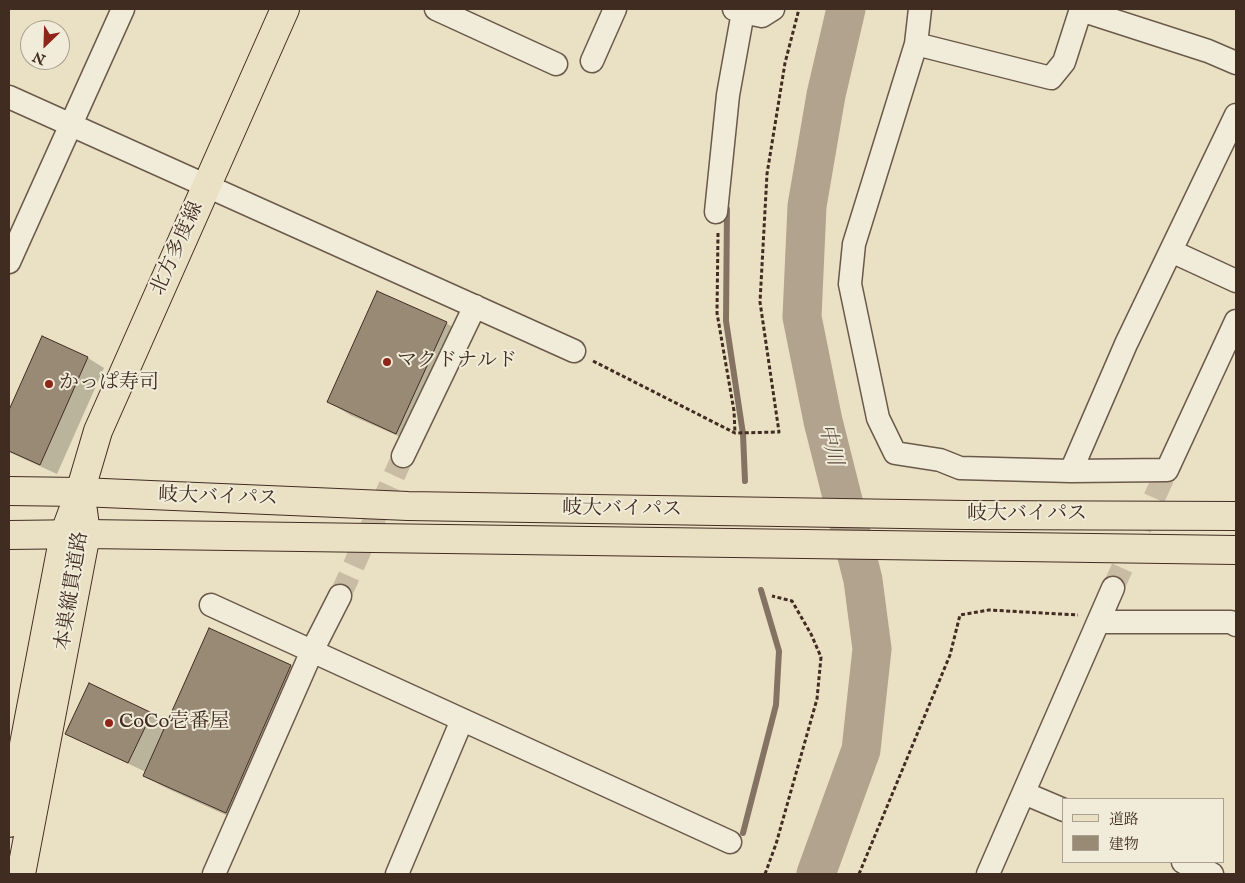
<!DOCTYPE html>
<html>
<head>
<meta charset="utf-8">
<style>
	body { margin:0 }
	#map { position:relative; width:1245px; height:883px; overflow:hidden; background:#eae1c4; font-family:"IM FELL English","Noto Serif JP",serif }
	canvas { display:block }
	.frame { position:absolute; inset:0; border:10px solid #412c22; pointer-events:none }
	.legend { position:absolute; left:1062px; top:798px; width:162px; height:65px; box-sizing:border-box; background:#f1ecd9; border:1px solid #ab9f90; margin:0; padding:6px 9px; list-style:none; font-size:15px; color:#412c22 }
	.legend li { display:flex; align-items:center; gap:10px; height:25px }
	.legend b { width:25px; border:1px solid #ab9f90 }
	.north { position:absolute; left:20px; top:20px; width:50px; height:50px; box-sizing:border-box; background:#f1ecd9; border:1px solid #ab9f90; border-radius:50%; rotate:204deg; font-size:14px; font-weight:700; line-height:20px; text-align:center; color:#412c22 }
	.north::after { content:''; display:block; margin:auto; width:18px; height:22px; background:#8f2418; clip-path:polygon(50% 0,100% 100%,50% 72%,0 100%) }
</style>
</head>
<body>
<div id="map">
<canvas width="1245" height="883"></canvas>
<div class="frame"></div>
<ul class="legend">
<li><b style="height:6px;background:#eae1c4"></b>道路</li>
<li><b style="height:14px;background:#998a76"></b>建物</li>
</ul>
<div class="north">N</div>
</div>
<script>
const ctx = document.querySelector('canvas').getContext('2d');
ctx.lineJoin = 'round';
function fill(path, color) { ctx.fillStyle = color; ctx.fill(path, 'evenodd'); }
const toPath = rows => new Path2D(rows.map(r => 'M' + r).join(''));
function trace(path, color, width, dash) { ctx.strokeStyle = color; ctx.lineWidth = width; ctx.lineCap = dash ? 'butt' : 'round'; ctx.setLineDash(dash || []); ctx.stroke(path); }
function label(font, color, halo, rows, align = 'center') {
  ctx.font = font + ' "IM FELL English","Noto Serif JP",serif'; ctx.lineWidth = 4; ctx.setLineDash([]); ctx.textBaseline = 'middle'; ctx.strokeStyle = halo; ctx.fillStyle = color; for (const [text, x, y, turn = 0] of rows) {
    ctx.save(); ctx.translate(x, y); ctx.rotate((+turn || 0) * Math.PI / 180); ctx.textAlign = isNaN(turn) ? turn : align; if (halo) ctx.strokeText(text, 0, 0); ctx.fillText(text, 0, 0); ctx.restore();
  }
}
fill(toPath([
	[446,323,468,336,419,445,350,415,329,402],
	[43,338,88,358,104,368,57,474,9,452,9,413],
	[209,630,291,666,313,679,248,825,166,788,144,776,146,772,84,743,67,733,151,714,168,723]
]), '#0003');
trace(toPath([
	[727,209,726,321,743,434,745,481],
	[743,833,776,705,779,651,761,590]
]), '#847362', 6);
trace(toPath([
	[816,874,861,750,872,649,863,580,823,421,802,317,807,206,826,95,846,9]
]), '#b1a38d', 39);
const building = toPath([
	[377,291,447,322,396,434,327,402,377,291],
	[42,336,88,357,40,465,9,451,9,410,42,336],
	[209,628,291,665,226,813,143,776,209,628],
	[89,683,152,713,128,763,65,734,89,683]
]);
fill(building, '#998a76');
trace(building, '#412c22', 1);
trace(toPath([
	[1113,588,1167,470],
	[340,596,403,456]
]), '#c8bda4', 22, [22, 11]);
const minor = toPath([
	[436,9,556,64],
	[734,9,743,12,762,16,773,9],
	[920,9,916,44,854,244,850,284,878,418,895,453,940,460,960,468,1071,471,1167,470,1236,321],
	[1081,10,1208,51,1236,63],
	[916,44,1051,78,1064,62,1081,9],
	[592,61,615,9],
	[9,97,574,351],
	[716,212,728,95,743,12],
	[1171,251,1236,281],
	[9,262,123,9],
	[403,456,475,306],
	[1071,471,1126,344,1236,115],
	[211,605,730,842],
	[1098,622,1231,622,1236,625],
	[1024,793,1064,810],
	[1183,862,1212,874],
	[214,874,312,651,340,596],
	[397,874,462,720],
	[988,874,1113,588]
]);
const major = toPath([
	[9,823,64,535,80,492,98,431,285,9],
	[21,874,86,534,83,511]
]);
const highway = toPath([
	[9,491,80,492,408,506,965,515,1236,516],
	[9,535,86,534,1236,550]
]);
trace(minor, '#6b594a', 25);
trace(major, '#412c22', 30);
trace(highway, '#412c22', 30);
trace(toPath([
	[718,233,717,313,734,411,735,433],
	[593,361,735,433,779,432,760,302,767,174,785,63,799,9],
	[765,874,776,844,817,699,821,657,811,634,792,601,772,596],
	[859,874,950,655,960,615,989,610,1078,615]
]), '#412c22', 3, [4, 2.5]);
trace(minor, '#f1ecd9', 22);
trace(major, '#eae1c4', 28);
trace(highway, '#eae1c4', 28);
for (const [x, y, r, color] of [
	[387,362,5,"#8f2418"],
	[49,384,5,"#8f2418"],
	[109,723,5,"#8f2418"]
]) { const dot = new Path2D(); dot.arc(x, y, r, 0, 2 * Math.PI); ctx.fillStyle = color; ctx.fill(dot); trace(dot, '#f1ecd9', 2); }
label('20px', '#412c22', '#f1ecd9', [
	["北方多度線",178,249,-66],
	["岐大バイパス",218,498,2],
	["岐大バイパス",622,510,1],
	["岐大バイパス",1027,515],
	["本巣縦貫道路",73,591,-81]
]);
label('20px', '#412c22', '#f1ecd9', [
	["マクドナルド",397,362],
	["かっぱ寿司",59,384],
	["CoCo壱番屋",119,723]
], 'left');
label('italic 21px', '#5d4a3d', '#f1ecd9', [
	["中川",829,445,76]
]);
</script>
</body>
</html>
